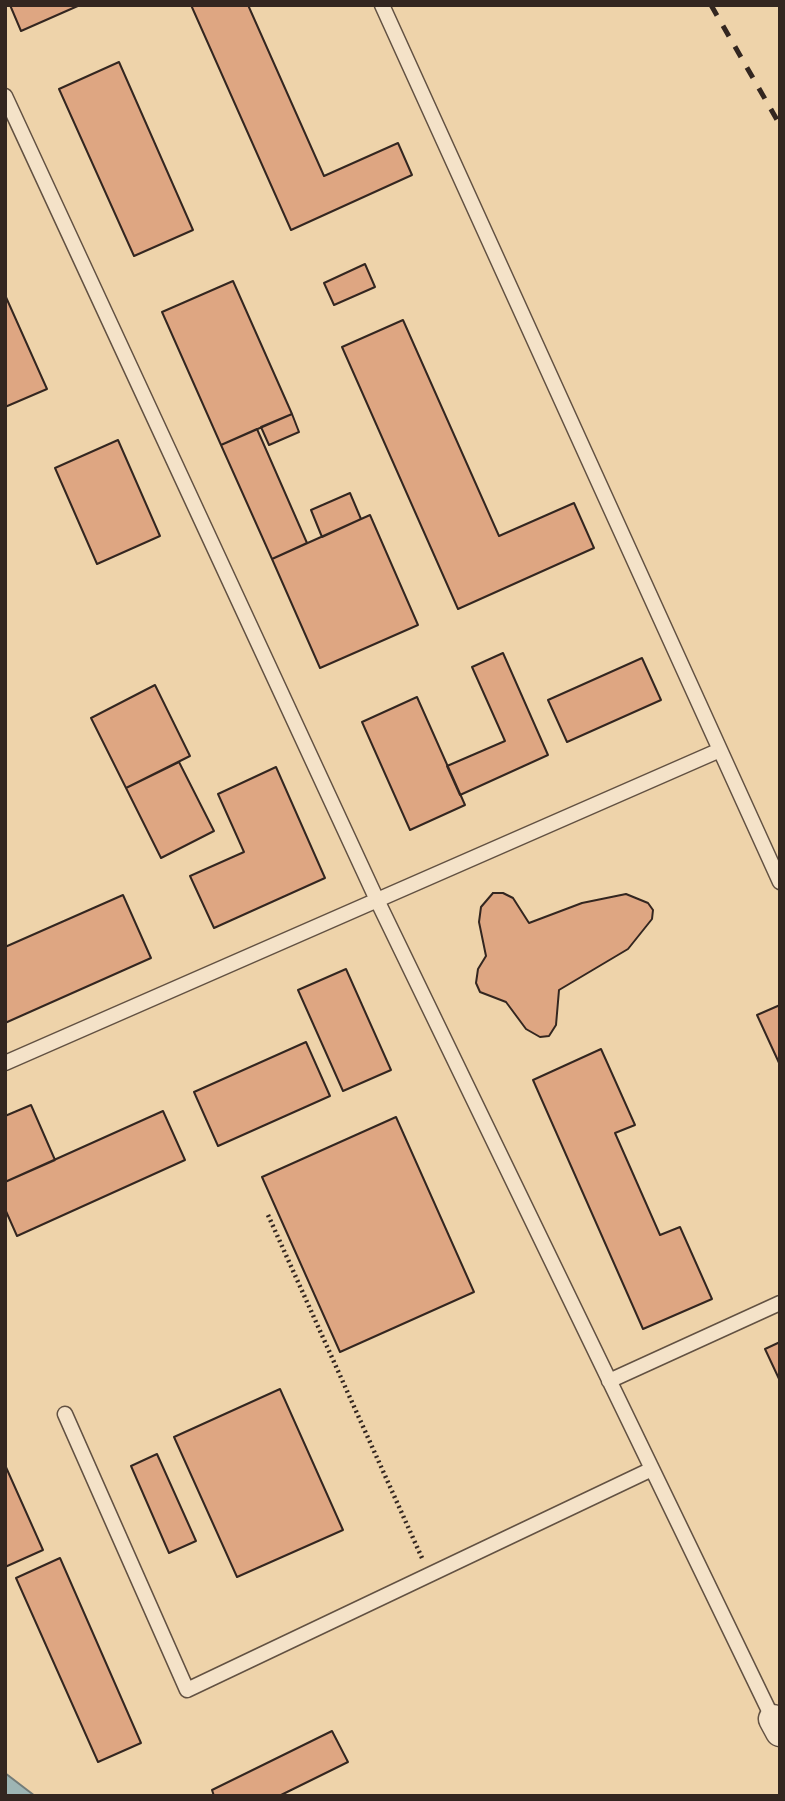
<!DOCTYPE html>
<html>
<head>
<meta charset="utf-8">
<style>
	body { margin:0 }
	#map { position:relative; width:785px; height:1801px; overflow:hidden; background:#eed3aa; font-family:"IM FELL French Canon",serif }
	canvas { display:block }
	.frame { position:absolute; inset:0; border:7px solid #332620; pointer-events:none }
</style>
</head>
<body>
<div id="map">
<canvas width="785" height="1801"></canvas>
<div class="frame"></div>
</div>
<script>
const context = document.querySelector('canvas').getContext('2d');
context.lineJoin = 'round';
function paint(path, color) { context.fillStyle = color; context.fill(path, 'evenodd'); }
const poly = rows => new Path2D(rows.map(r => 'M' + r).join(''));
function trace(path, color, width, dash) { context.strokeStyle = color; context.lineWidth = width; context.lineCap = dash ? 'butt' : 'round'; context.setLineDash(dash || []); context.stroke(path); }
const water = poly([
	[5,1773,35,1796,5,1796,5,1773]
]);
const building = poly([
	[10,5,80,5,21,31,10,5],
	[191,5,248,5,324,176,398,143,412,175,291,230,191,5],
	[119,62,193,230,134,256,59,89,119,62],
	[365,264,375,287,334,305,324,283,365,264],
	[233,281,292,414,221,445,162,312,233,281],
	[5,295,47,389,5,407,5,295],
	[403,320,499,536,574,503,594,548,458,609,342,347,403,320],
	[292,414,299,432,269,445,261,427,292,414],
	[257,429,307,543,272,559,221,445,257,429],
	[118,440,160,536,97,564,55,468,118,440],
	[350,493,361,519,322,537,311,510,350,493],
	[370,515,418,625,320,668,272,559,370,515],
	[503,653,548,755,460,795,447,766,505,741,472,667,503,653],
	[642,658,661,700,567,742,548,700,642,658],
	[155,685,190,756,126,788,91,718,155,685],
	[417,697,465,805,410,830,362,722,417,697],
	[179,762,214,831,161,858,126,788,179,762],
	[276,767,325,878,214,928,190,876,244,852,218,794,276,767],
	[493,893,503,893,513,898,529,923,582,903,626,894,648,903,653,910,652,919,628,949,559,990,556,1025,549,1036,540,1037,526,1029,506,1002,480,992,476,983,478,969,486,956,479,922,481,907,493,893],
	[123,895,151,958,5,1023,5,947,123,895],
	[346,969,391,1070,343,1091,298,990,346,969],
	[780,1005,780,1065,757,1015,780,1005],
	[306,1042,330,1096,218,1146,194,1092,306,1042],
	[601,1049,635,1125,615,1133,660,1235,680,1227,712,1299,643,1329,533,1080,601,1049],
	[31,1105,55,1160,5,1182,5,1116,31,1105],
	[163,1111,185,1160,17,1236,5,1209,5,1182,163,1111],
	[396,1117,474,1292,340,1352,262,1177,396,1117],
	[780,1342,780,1381,765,1349,780,1342],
	[280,1389,343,1530,237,1577,174,1437,280,1389],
	[157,1454,196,1541,169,1553,131,1466,157,1454],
	[5,1465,43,1550,5,1567,5,1465],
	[60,1558,141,1743,98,1762,16,1578,60,1558],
	[332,1731,348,1762,279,1796,214,1796,212,1790,332,1731]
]);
const path = poly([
	[268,1215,422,1558]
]);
const service = poly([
	[382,5,780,882],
	[5,96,377,900,773,1719],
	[5,1063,720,750],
	[609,1381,780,1303],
	[65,1414,187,1690,652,1469]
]);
const minor = poly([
	[773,1719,780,1732]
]);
const rail = poly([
	[711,5,780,125]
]);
paint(water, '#9eb5b4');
trace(water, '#737c79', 2);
paint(building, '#dea682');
trace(building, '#332620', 2);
trace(service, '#625142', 17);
trace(minor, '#625142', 31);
trace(path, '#332620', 4.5, [2, 3.5]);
trace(service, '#f4e2c8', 14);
trace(minor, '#f4e2c8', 28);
trace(rail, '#332620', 5, [12, 12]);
</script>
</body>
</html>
